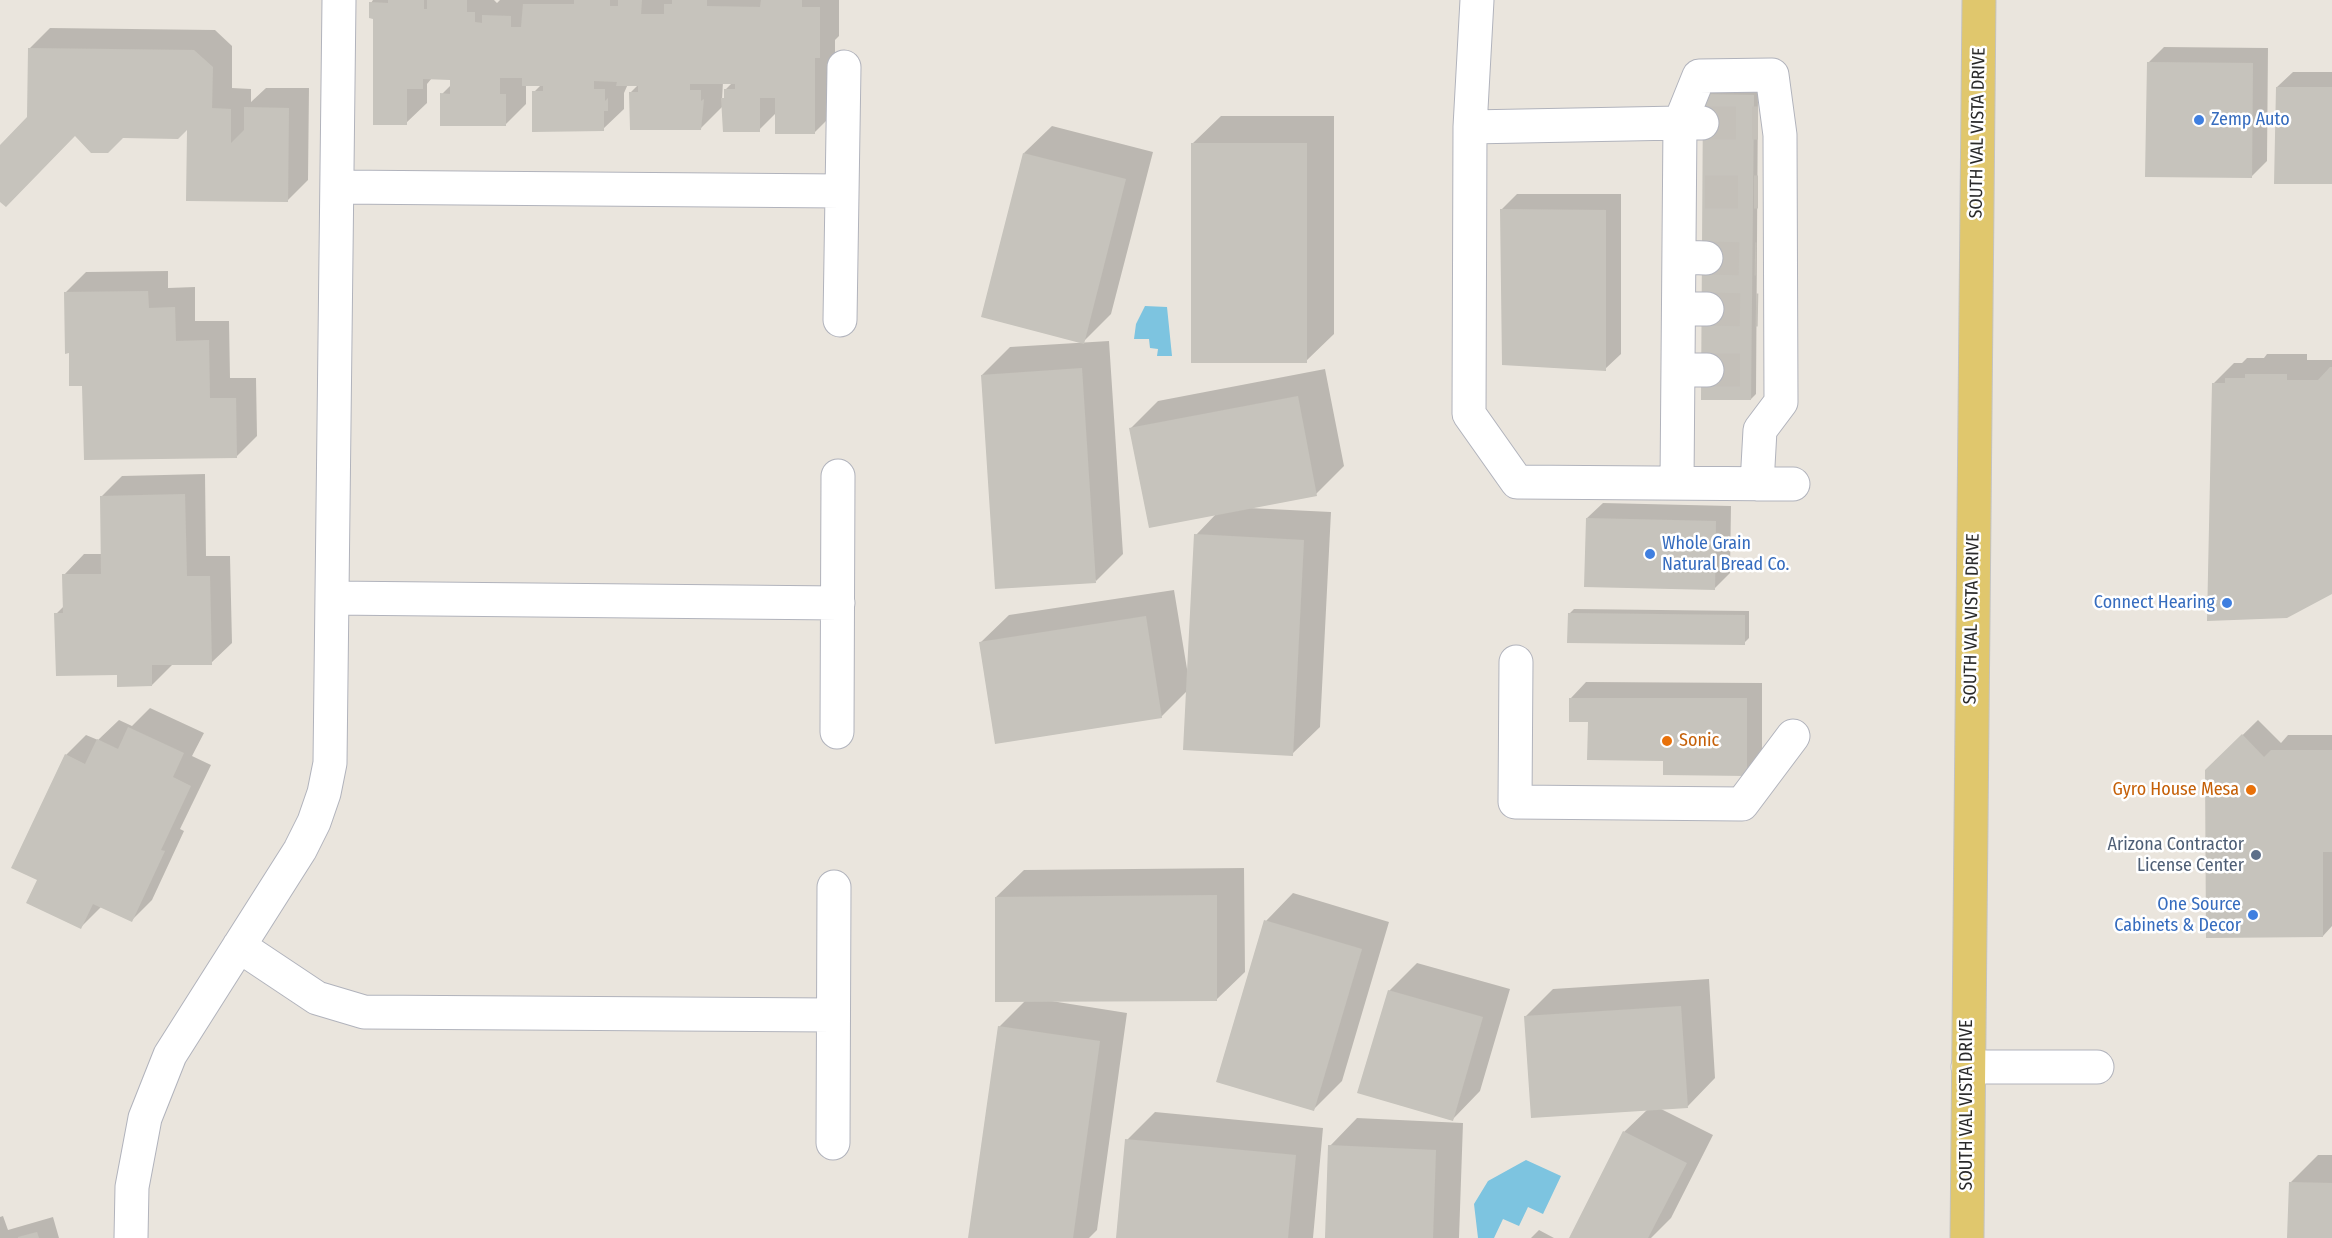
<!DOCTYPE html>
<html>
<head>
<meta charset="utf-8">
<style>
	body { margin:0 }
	canvas { display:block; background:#eae5dd }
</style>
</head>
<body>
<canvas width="2332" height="1238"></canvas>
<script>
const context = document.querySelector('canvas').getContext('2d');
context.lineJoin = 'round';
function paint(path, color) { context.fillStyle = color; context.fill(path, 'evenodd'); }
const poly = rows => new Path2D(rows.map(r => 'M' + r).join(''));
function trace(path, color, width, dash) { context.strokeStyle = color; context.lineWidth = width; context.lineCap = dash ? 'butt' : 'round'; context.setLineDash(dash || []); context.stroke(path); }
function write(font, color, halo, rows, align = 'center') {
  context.font = font + ' "Fira Sans Condensed",sans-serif'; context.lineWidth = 5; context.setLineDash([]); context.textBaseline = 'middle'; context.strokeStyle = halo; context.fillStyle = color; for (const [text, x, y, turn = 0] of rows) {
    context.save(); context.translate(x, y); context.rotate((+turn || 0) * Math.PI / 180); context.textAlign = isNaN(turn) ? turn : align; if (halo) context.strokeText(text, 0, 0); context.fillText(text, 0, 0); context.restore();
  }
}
const water = poly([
	[1145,306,1167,307,1172,356,1157,356,1158,349,1150,348,1149,339,1134,339,1136,324],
	[1526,1160,1561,1176,1543,1214,1528,1207,1519,1226,1503,1219,1494,1238,1478,1238,1474,1204,1488,1181]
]);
const shadow = poly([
	[373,0,494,0,497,3,500,0,839,0,839,36,835,40,835,112,815,132,776,113,759,130,723,106,700,129,631,92,639,84,628,84,624,93,624,109,603,129,534,92,542,84,526,84,526,104,506,124,442,94,452,84,452,79,432,78,427,84,427,103,406,123,371,3],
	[723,82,733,82,726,89,726,96,722,100],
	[50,28,215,30,232,46,232,88,251,89,251,102,266,88,309,88,308,180,287,201,189,126,75,134,0,200,0,147,29,118,30,48],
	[2164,47,2268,48,2267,161,2251,177,2148,63],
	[2293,72,2332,72,2332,183,2277,87],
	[1710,90,1758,91,1756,394,1751,399,1705,95],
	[1221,116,1334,116,1334,334,1306,361,1193,143],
	[1052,126,1153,152,1111,314,1083,342,1024,153],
	[1517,194,1621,194,1621,354,1605,369,1501,210],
	[168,271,168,288,195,287,195,321,229,321,230,378,256,378,257,436,237,456,84,385,70,351,65,293,86,272],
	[1109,341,1123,554,1096,581,982,375,1010,347],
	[2267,354,2307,354,2307,360,2332,360,2332,592,2214,383,2234,363,2242,363,2247,358,2264,358],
	[1325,369,1344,466,1316,494,1249,508,1331,512,1320,727,1292,754,1187,691,1161,717,981,642,1009,615,1174,590,1188,675,1196,535,1217,513,1131,428,1158,401],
	[205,474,206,556,230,556,232,643,211,663,172,665,152,685,119,673,56,614,65,605,64,575,84,554,102,554,102,496,122,476],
	[1603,503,1731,506,1730,573,1714,589,1587,518],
	[1574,609,1749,611,1749,638,1744,643,1569,614],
	[1586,682,1762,683,1762,759,1746,774,1589,721,1571,698],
	[150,708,204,733,192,756,211,765,180,829,184,831,152,900,132,920,102,906,81,927,39,879,66,755,86,735,98,740,119,720,132,726],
	[2258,720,2281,743,2288,735,2332,735,2332,926,2323,936,2207,770],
	[1244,868,1245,972,1217,999,1045,1000,1127,1013,1097,1230,1089,1238,970,1238,999,1027,1026,1000,996,897,1024,870],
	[1293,893,1389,922,1342,1081,1314,1109,1266,921],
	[1417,963,1510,989,1480,1091,1453,1119,1389,991],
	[1709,979,1715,1078,1688,1106,1659,1108,1713,1135,1671,1218,1651,1238,1570,1238,1624,1132,1648,1109,1525,1017,1553,989],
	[1155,1112,1323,1128,1313,1238,1118,1238,1127,1140],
	[1357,1118,1463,1123,1459,1238,1326,1238,1330,1146],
	[2318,1155,2332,1155,2332,1238,2289,1238,2290,1183],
	[3,1216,8,1230,53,1217,59,1238,0,1238,0,1217],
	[1539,1230,1554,1238,1531,1238]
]);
const building = poly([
	[388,0,424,0,424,9,427,9,427,0,467,0,467,12,475,12,475,22,482,23,482,15,511,16,511,27,521,27,523,4,574,4,574,0,610,0,610,6,618,6,618,0,642,0,641,14,664,14,664,4,672,4,672,0,707,0,707,6,760,7,761,0,802,0,802,7,820,7,820,58,815,58,815,134,775,134,775,98,760,98,760,132,723,132,721,98,724,98,724,89,735,89,735,84,690,84,690,90,701,90,701,101,704,99,701,130,630,130,629,92,638,92,638,86,616,86,617,82,594,81,594,89,605,89,605,101,608,98,608,111,604,111,604,131,532,132,532,91,543,91,543,86,522,86,522,78,500,78,500,94,506,94,506,126,440,126,440,93,450,94,450,80,423,79,423,89,407,89,407,125,373,125,373,19,369,18,369,2,388,3],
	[28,48,194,50,213,67,212,108,231,109,231,143,244,130,244,107,289,108,288,202,186,201,187,130,178,139,123,138,108,153,91,153,75,136,6,207,0,202,0,145,27,117],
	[2147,62,2253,63,2252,178,2145,177],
	[2276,87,2332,87,2332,184,2274,184],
	[1703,94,1754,95,1751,400,1701,400],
	[1191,143,1307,143,1307,363,1191,363],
	[1023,153,1126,179,1084,344,981,317],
	[1500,209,1606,210,1606,371,1502,365],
	[148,291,149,308,175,307,176,341,209,340,210,398,236,398,237,458,84,460,82,386,69,386,69,353,65,354,64,292],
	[2330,367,2332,367,2332,594,2287,618,2207,621,2212,383,2225,383,2225,378,2245,378,2245,374,2287,374,2287,380,2318,380],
	[1082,368,1096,583,995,589,981,375],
	[1298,396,1317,496,1149,528,1129,428],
	[185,494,187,576,210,576,212,665,152,665,152,686,117,687,117,675,56,676,54,613,63,613,62,574,101,574,100,496],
	[1586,518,1716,521,1715,590,1584,587],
	[1194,534,1304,540,1293,756,1183,750],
	[1568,613,1745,615,1745,645,1567,643],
	[1146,616,1162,718,995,744,979,642],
	[1569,698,1747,698,1747,776,1663,775,1663,761,1587,760,1588,722,1569,722],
	[128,727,184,753,173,777,191,786,161,850,165,851,132,922,93,904,81,929,26,903,37,880,11,868,65,754,85,764,97,739,118,749],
	[2242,734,2264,757,2271,750,2332,750,2332,852,2323,852,2323,937,2206,938,2205,770],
	[1217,895,1217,1001,995,1002,995,897],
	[1264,920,1362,949,1314,1111,1216,1082],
	[1388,990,1483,1017,1453,1121,1357,1093],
	[1681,1006,1688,1108,1531,1118,1524,1016],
	[998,1026,1100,1041,1073,1238,968,1238],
	[1623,1131,1687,1163,1648,1238,1569,1238],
	[1125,1139,1296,1155,1288,1238,1116,1238],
	[1328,1145,1436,1150,1433,1238,1325,1238],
	[2289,1182,2332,1183,2332,1238,2287,1238],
	[37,1232,39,1238,18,1238,18,1237]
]);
const minorTunnel = poly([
	[1703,123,1758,123],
	[1705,192,1758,192],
	[1706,258,1756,259],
	[1707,309,1758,310],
	[1707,370,1755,370]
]);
const minor = poly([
	[1477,0,1470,127,1469,414,1517,482,1793,484],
	[1470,127,1680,123,1699,76,1772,75,1780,135,1781,402,1760,430,1757,484],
	[337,187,841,191],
	[1679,257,1706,258],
	[1679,309,1707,309],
	[840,320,844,67],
	[1678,370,1707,370],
	[1677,483,1680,123,1702,123],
	[332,598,838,603],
	[1516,662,1515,802,1742,804,1793,736],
	[837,732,838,476],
	[239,946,317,998,364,1012,832,1015],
	[1968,1067,2097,1067],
	[833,1143,834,887],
	[131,1238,132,1187,145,1118,170,1055,300,850,314,822,324,793,330,763,339,0]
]);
const major = poly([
	[1967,1238,1979,0]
]);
const markers = [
	[2199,120,6,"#3f7fe0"],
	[1650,554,6,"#3f7fe0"],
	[2227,603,6,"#3f7fe0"],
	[1667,741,6,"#e8710a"],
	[2251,790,6,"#e8710a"],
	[2256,855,6,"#5c6f8a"],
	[2253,915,6,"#3f7fe0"]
];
const shopNames = [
	["Zemp Auto",2211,120],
	["Whole Grain",1662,544],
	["Natural Bread Co.",1662,565],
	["Connect Hearing",2215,603,"right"],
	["One Source",2241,905,"right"],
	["Cabinets & Decor",2241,926,"right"]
];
const streetNames = [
	["SOUTH VAL VISTA DRIVE",1978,133,-89],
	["SOUTH VAL VISTA DRIVE",1972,619,-89],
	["SOUTH VAL VISTA DRIVE",1967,1105,-90]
];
const foodNames = [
	["Sonic",1679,741],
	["Gyro House Mesa",2239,790,"right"]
];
const serviceNames = [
	["Arizona Contractor",2244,845],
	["License Center",2244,866]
];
paint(water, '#7dc4e0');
paint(shadow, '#0003');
paint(building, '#c6c3bc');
trace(minorTunnel, '#c4c0b9', 33, [33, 16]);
trace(minor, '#b1b3bc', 35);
trace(major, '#c3c3c3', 35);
trace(minor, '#fff', 33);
trace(major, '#e0c76d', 33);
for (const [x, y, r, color] of markers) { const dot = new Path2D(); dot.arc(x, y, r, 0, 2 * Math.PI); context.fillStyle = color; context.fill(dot); trace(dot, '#fff', 2); }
write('18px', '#366cbe', '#fff', shopNames, 'left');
write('18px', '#2a2a2a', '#fff', streetNames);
write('18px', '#c56008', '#fff', foodNames, 'left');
write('18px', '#4e5e75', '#fff', serviceNames, 'right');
</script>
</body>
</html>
